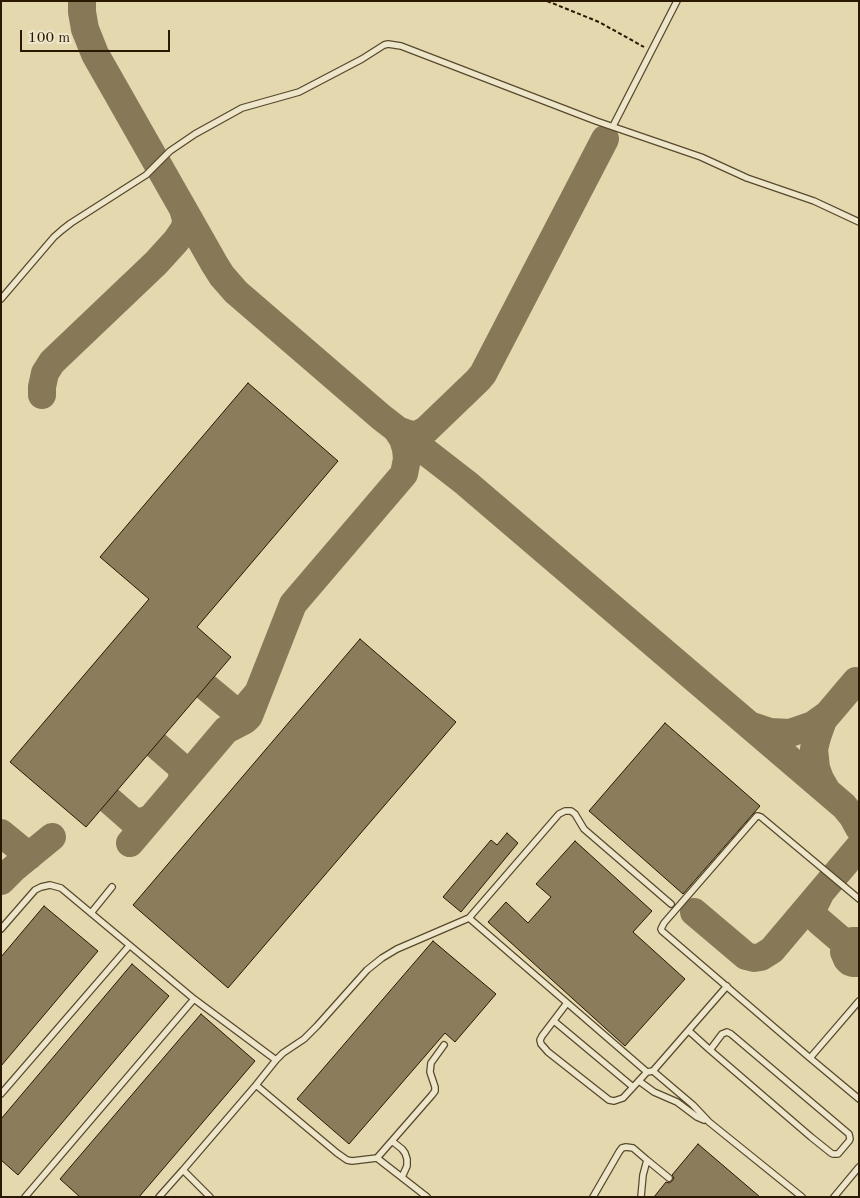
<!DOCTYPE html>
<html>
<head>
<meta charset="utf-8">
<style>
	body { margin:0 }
	#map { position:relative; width:860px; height:1198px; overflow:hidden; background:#e4d8af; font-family:"Old Standard TT",serif }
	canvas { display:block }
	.frame { position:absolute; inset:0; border:2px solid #2a1801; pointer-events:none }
	.scale { position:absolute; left:20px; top:30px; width:150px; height:22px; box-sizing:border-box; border:2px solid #2a1801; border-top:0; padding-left:6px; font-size:15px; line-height:18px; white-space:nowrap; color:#2a1801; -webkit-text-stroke:4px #ede6cb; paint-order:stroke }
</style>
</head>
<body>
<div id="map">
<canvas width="860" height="1198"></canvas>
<div class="frame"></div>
<div class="scale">100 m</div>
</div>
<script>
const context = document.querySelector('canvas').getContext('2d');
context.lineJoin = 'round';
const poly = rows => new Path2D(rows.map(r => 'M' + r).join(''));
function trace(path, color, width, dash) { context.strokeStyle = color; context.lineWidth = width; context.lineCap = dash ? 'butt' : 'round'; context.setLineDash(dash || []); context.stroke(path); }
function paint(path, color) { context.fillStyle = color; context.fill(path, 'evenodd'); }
const taxiway = poly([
	[82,1,82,12,85,29,95,54,215,265,222,276,236,292,381,417,466,483,844,806,853,817,859,828],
	[42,395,42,387,45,373,52,362,156,263,176,241,185,228,186,219,183,209],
	[397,430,411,435,419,434,426,430,478,380,483,374,605,139],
	[206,687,230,707,235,709,240,709,246,707,257,694],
	[752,726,770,732,790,733,813,725,827,715],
	[156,745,179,765,181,768,183,776,180,784],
	[827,791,820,779,816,768,814,749,817,737,823,720,856,681],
	[109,800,133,821,142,822,151,818],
	[1,833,29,856],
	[130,843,226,730,245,720,249,716,293,604,404,474,407,459,406,449,403,439,397,430],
	[1,881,13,869,52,837],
	[820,894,814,906,814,915,819,921,847,945],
	[694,912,746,956,754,958,761,957,772,950,859,847],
	[859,941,853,941,849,943,845,948,844,952,847,959,850,962,853,963,859,963]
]);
const building = poly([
	[248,383,338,461,197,627,231,657,86,827,10,762,149,599,100,557,248,383],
	[360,639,456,722,228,988,133,905,360,639],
	[665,723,760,806,683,894,589,811,665,723],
	[507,833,518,843,461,912,443,897,491,840,497,845,507,833],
	[575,841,652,911,633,932,685,979,625,1046,488,922,506,902,528,923,551,897,536,884,575,841],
	[44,906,98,951,1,1066,1,957,44,906],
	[433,941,496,994,455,1042,445,1033,349,1144,297,1099,433,941],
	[132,964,169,996,18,1175,1,1160,1,1119,132,964],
	[201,1014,255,1061,139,1197,80,1197,60,1179,201,1014],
	[698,1144,760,1197,654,1197,666,1182,669,1183,672,1181,674,1178,672,1175,698,1144]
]);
const path = poly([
	[547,1,599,22,644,47]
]);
const service = poly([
	[613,126,677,1],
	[1,299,54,237,62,230,71,223,146,175,170,151,195,134,242,108,299,92,362,59,384,45,388,44,401,46,596,121,701,157,747,178,814,201,859,222],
	[859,899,761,817,758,816,757,816,664,923,661,929,662,931,810,1058,859,1001],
	[91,913,112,887],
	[1,929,35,890,41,887,50,885,61,888,194,999,276,1060,256,1085,183,1170,210,1197],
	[567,1003,542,1036,540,1040,541,1044,548,1052,609,1100,614,1101,623,1098,647,1072,653,1071,727,986],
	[554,1021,633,1087],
	[689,1031,710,1050,811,1137,831,1153,833,1154,838,1154,849,1141,850,1139,849,1134,731,1034,727,1032,722,1034,710,1050],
	[810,1058,859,1099],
	[276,1060,283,1053,304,1039,317,1026,367,970,382,958,397,949,469,918],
	[653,1071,693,1105,709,1122,802,1197],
	[647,1072,469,918,559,814,565,811,571,811,575,814,584,829,671,904],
	[639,1081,654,1092,677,1102,697,1117,704,1120],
	[256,1085,337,1153,347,1160,352,1161,377,1158,427,1197],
	[1,1094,129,946],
	[392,1141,402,1149,405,1153,407,1159,407,1166,402,1177],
	[377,1158,432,1095,435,1091,435,1087,430,1072,431,1063,444,1045],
	[25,1197,194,999],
	[159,1197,183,1170],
	[593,1197,619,1152,622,1148,626,1147,633,1148,647,1160],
	[641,1197,643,1175,647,1160,669,1178],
	[834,1197,859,1167]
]);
trace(taxiway, '#877858', 28);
paint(building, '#8b7c5b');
trace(building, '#2a1801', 1);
trace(service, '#58482c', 8);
trace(path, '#2a1801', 2, [4, 2.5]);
trace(service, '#ede6cb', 5.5);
</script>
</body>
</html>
